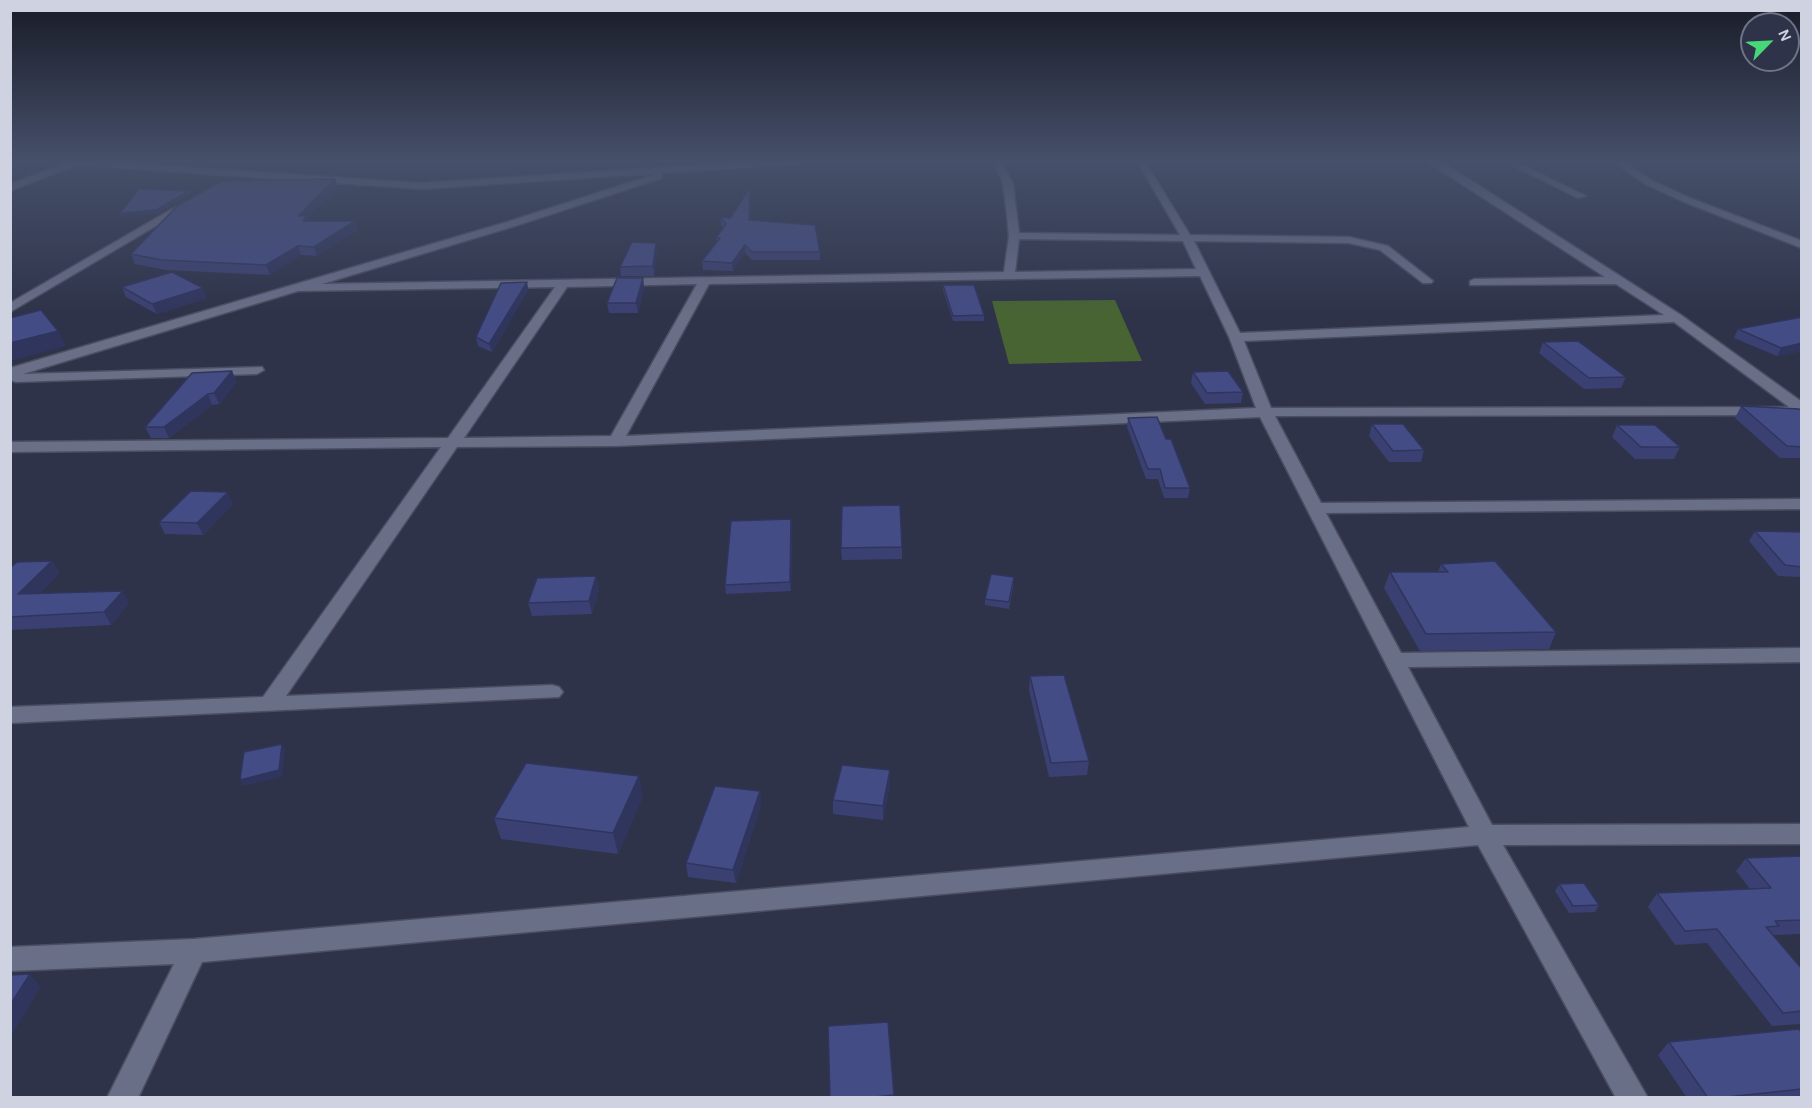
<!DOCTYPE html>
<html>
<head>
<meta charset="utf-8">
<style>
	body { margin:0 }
	#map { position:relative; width:1812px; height:1108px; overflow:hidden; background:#2e3349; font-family:Karla,sans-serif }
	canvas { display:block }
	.frame { position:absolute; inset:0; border:12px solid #cfd2e1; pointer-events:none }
	.north { position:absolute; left:1740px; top:12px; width:60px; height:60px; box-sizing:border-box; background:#2e3349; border:2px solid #6e7386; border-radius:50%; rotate:66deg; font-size:16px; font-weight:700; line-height:24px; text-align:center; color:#cfd2e1 }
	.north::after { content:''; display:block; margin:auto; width:21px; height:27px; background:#48d778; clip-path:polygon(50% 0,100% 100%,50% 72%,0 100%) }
</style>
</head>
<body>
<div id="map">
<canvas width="1812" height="1108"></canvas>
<div class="frame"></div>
<div class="north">N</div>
</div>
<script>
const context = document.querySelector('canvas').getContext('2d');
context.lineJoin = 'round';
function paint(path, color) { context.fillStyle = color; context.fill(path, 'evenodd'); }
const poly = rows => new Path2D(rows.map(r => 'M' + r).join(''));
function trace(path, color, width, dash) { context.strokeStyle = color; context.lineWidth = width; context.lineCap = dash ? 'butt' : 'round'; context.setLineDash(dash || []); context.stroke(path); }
const green = poly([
	[1115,300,1142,361,1009,364,992,301]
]);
const minor = poly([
	[59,161,97,161,421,183,760,161,805,161,801,164,421,189,76,165,10,191,10,184,63,164,59,161],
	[993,161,1001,161,1013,183,1019,233,1180,235,1137,161,1145,161,1190,235,1349,237,1388,246,1433,281,1431,283,1423,283,1380,250,1349,243,1194,241,1240,333,1664,315,1616,284,1470,285,1470,281,1474,279,1605,277,1426,161,1437,161,1450,167,1681,315,1802,402,1802,415,1275,416,1321,503,1802,499,1802,509,1326,513,1401,653,1802,648,1802,662,1408,667,1492,825,1802,824,1802,844,1503,845,1648,1098,1616,1098,1478,845,202,962,138,1098,107,1098,174,964,10,971,10,947,194,939,1469,827,1260,417,616,446,457,447,286,696,552,685,559,687,563,692,559,697,10,723,10,707,263,697,441,447,10,452,10,442,448,438,555,287,298,291,23,374,262,367,264,370,257,374,16,382,10,380,10,368,507,222,659,173,662,174,662,178,515,226,322,284,1004,272,1009,236,1007,215,1003,183,993,161],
	[1019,239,1183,241,1196,269,1015,272,1019,239],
	[1200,276,1229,337,1256,408,626,436,709,284,1200,276],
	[697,284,611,436,464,438,567,287,697,284],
	[1674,322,1789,407,1271,408,1244,341,1674,322],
	[1503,161,1514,161,1586,196,1578,198,1503,161],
	[1612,161,1622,161,1653,181,1690,198,1802,241,1802,248,1684,202,1647,185,1612,161],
	[184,202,193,204,10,312,10,303,184,202]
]);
const wall = poly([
	[1756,161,1802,161,1800,165],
	[338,188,308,217,309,221,355,221,358,230,317,256,301,255,270,275,166,270,135,264,131,254],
	[751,195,750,220,820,252,820,260,752,260,745,253,733,271,703,270,702,261,717,242,716,238,723,228,721,225,720,217,730,218],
	[657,252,654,276,621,276,620,267],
	[643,278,644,287,638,313,609,313,607,303],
	[527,282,528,290,492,352,478,346,476,337],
	[943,285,984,315,984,321,953,321,943,290],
	[122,287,207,298,157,314,126,297],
	[1802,317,1802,351,1777,356,1734,338,1738,329],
	[1543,342,1626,377,1621,388,1584,389,1539,353],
	[1193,372,1243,392,1241,403,1205,404,1191,383],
	[192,373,237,382,219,404,212,405,169,438,151,438,145,427],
	[1741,406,1802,411,1802,458,1780,458,1735,418],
	[1128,418,1166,439,1190,488,1188,498,1164,498,1158,479,1146,479,1127,427],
	[1372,424,1424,450,1421,462,1389,462,1369,436],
	[1617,425,1680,447,1674,459,1635,459,1612,437],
	[233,504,203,535,165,534,159,522],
	[791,519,792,528,791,591,726,594,725,585],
	[1755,531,1802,532,1802,577,1778,576,1749,541],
	[902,547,902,559,842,560,841,548],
	[52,561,59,573,39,594,129,603,111,625,10,630,10,568],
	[1441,564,1556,632,1549,649,1420,651,1384,588,1390,572,1438,572],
	[596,576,599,589,592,614,532,616,528,603],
	[1014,583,1009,609,985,605,985,599],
	[1030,676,1089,761,1087,775,1049,777,1029,690],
	[890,770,890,784,883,820,833,814,833,800],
	[760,791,761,805,736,883,688,877,686,863],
	[643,796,618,854,501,839,494,818],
	[1802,856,1802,934,1773,935,1802,969,1802,1024,1772,1026,1707,943,1675,945,1648,907,1657,893,1750,889,1736,871,1746,858],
	[1559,884,1599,905,1595,912,1569,913,1555,891],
	[888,1022,894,1098,830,1098],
	[1802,1033,1802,1098,1687,1098,1658,1055,1669,1042]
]);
const shadedWall = poly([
	[335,179,338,188,308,217,310,224,306,230,298,216],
	[189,191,190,195,157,214,122,217,120,213],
	[355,221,358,230,317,256,314,247],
	[656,243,657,252,654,276,653,266],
	[745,245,745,253,733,271,732,263],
	[298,246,301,255,270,275,266,265],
	[643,278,644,287,638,313,636,303],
	[527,282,528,290,492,352,489,344],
	[203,288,207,298,157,314,152,304],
	[58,331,66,346,10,361,10,343],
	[1802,343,1802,351,1777,356,1781,348],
	[232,371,237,382,219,404,214,393],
	[208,394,212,405,169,438,164,427],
	[228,492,233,504,203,535,197,523],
	[791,519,792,528,791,591,790,582],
	[52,561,59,573,26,607,18,594],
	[596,576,599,589,592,614,589,601],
	[123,591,129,603,111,625,104,612],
	[282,744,285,750,282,777,243,786,240,780],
	[890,770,890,784,883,820,883,806],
	[639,776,643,796,618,854,613,833],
	[760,791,761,805,736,883,733,870],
	[30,974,41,987,10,1038,10,1005]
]);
const building = poly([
	[335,179,298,216,307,215,303,221,355,221,314,247,298,246,266,265,162,260,131,254,177,206,222,181,335,179],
	[750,188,749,220,815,225,820,252,752,252,745,245,732,263,702,261,720,238,716,238,726,224,720,217,730,218,750,188],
	[139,189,189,191,156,210,120,213,139,189],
	[632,242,656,243,653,266,620,267,632,242],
	[172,272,203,288,152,304,122,287,172,272],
	[617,278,643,278,636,303,607,303,617,278],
	[527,282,489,344,476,337,501,283,527,282],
	[943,285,974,285,984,315,953,316,943,285],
	[41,310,58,331,10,343,10,318,41,310],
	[1802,317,1802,343,1781,348,1738,329,1802,317],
	[1578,341,1626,377,1589,378,1543,342,1578,341],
	[232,371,214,393,208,394,164,427,145,427,192,373,232,371],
	[1228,371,1243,392,1207,393,1193,372,1228,371],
	[1741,406,1799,409,1802,411,1802,447,1787,446,1741,406],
	[1157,417,1166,439,1171,439,1190,488,1165,488,1160,469,1148,469,1128,418,1157,417],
	[1372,424,1403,424,1424,450,1393,451,1372,424],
	[1617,425,1655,425,1680,447,1641,447,1617,425],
	[191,491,228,492,197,523,159,522,191,491],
	[900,505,902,547,841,548,842,506,900,505],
	[791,519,790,582,725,585,731,521,791,519],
	[1755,531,1802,532,1802,567,1785,565,1755,531],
	[52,561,18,594,123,591,104,612,10,617,10,568,17,562,52,561],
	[1495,561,1556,632,1426,634,1390,572,1448,572,1441,564,1495,561],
	[991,574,1014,577,1009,602,985,599,991,574],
	[596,576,589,601,528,603,537,578,596,576],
	[1064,675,1089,761,1051,763,1030,676,1064,675],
	[282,744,279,770,240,780,244,752,282,744],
	[526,763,639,776,613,833,494,818,526,763],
	[842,765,890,770,883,806,833,800,842,765],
	[715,786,760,791,733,870,686,863,715,786],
	[1802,856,1802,920,1775,921,1779,926,1766,927,1802,969,1802,1011,1783,1013,1717,929,1685,931,1657,893,1771,888,1746,858,1802,856],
	[1584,883,1599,905,1573,906,1559,884,1584,883],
	[30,974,10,1005,10,975,30,974],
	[888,1022,894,1095,865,1098,830,1098,828,1026,888,1022],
	[1799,1029,1802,1033,1802,1089,1718,1098,1708,1098,1669,1042,1799,1029]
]);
paint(green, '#486432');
trace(minor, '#4b4e61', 3);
paint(minor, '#6a6f88');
paint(wall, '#3a4172');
paint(shadedWall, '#30355d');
paint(building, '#444c85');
trace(building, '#30355d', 1.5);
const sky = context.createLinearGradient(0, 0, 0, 316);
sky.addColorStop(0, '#191c28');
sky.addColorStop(0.51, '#46506a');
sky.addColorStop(1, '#46506a00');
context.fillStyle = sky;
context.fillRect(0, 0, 1812, 316);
</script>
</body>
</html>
